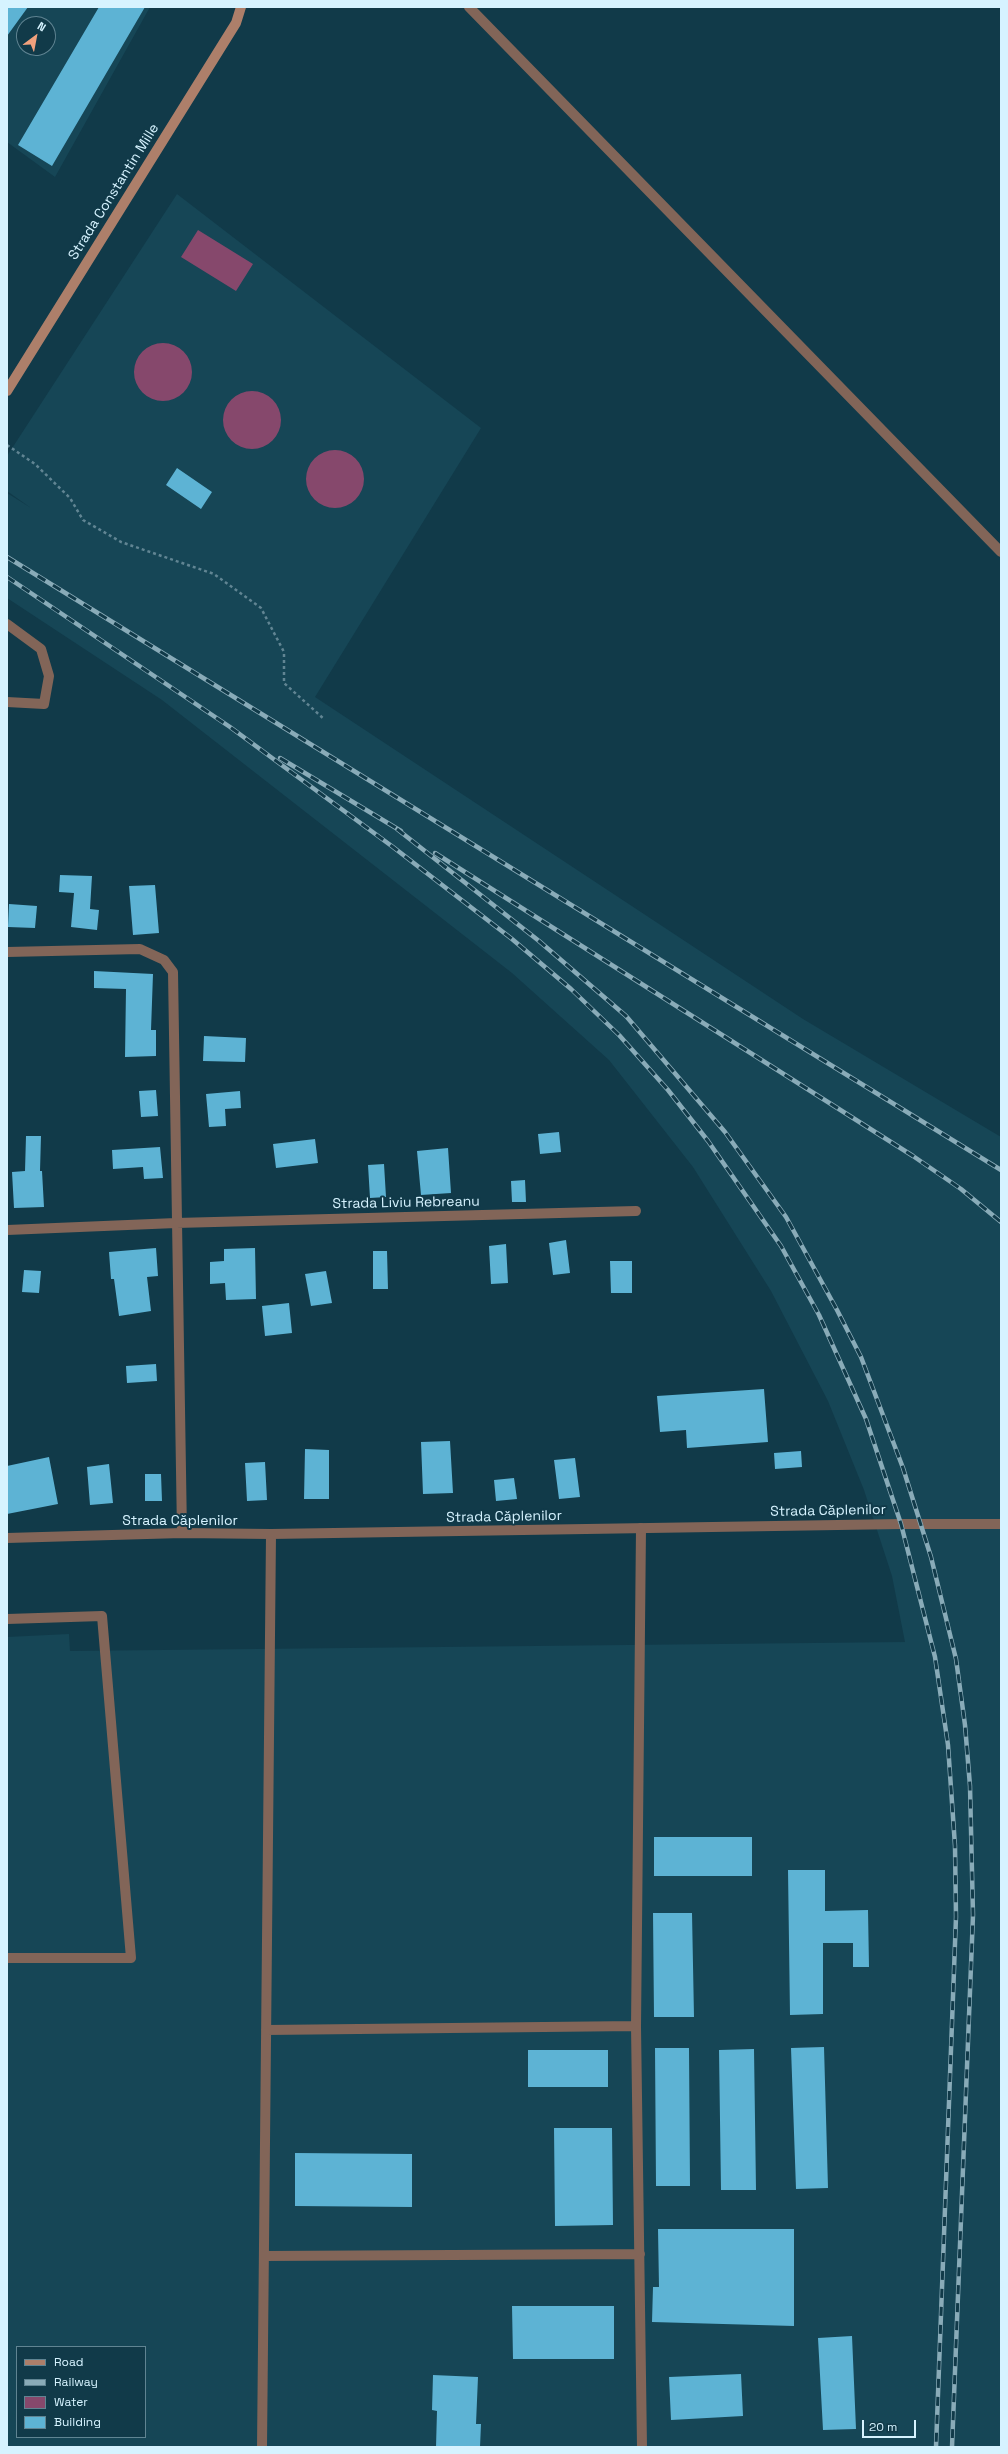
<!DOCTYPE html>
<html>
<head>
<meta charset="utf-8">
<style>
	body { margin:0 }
	#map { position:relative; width:1008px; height:2454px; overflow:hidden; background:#113a49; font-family:"Space Grotesk",sans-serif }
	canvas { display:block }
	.frame { position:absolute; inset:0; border:8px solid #d6f3ff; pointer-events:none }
	.legend { position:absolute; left:16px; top:2346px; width:130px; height:92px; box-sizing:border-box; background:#113a49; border:1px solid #608492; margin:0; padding:5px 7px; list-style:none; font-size:12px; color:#d6f3ff }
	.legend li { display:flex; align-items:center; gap:8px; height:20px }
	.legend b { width:20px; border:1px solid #608492 }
	.north { position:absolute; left:16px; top:16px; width:40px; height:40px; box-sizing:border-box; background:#113a49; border:1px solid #608492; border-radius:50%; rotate:32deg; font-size:11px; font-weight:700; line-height:16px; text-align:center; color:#d6f3ff }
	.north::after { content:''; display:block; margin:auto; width:14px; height:18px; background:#f1a17d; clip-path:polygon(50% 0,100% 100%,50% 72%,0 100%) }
	.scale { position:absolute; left:862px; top:2420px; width:54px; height:18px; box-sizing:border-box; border:2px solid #d6f3ff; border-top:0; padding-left:5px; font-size:12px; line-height:14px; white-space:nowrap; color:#d6f3ff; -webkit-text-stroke:3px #113a49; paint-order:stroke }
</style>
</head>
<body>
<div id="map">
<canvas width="1008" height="2454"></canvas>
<div class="frame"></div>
<ul class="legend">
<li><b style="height:5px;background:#ad7f6a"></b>Road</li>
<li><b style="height:5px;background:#89abb8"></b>Railway</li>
<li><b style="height:11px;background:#86486c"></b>Water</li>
<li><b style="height:11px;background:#5db3d4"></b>Building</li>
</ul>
<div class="north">N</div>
<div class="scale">20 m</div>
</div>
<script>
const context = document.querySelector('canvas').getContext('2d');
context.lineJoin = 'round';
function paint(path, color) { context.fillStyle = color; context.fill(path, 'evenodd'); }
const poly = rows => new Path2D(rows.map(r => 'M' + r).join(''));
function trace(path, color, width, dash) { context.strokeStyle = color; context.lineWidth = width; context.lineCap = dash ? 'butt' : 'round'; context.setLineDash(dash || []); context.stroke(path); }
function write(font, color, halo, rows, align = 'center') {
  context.font = font + ' "Space Grotesk",sans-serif'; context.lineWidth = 4; context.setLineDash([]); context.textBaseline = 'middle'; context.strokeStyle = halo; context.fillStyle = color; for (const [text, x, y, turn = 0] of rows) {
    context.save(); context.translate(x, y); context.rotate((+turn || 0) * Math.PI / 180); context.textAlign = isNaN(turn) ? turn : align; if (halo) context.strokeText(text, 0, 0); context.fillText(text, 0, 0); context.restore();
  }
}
const built = poly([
	[7,7,150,7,55,177,7,142],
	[24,24,48,24,48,48,24,48],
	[177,194,481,428,315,697,803,1019,1001,1137,1001,2447,7,2447,7,1637,69,1634,70,1651,905,1642,892,1576,864,1490,828,1401,771,1291,693,1167,609,1060,512,973,162,700,7,598,7,493,31,508,7,491,7,456],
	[17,2347,145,2347,145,2437,17,2437]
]);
const water = poly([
	[198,230,253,264,236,291,181,257],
	'134 372a29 29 0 1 1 58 0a29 29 0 1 1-58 0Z',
	'223 420a29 29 0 1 1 58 0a29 29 0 1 1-58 0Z',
	'306 479a29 29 0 1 1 58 0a29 29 0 1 1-58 0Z'
]);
const building = poly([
	[7,7,28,7,7,36],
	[99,7,145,7,52,166,18,145],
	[177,468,212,492,201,509,166,485],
	[60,875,92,876,90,909,99,910,97,930,71,927,74,893,59,892],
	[155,885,159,933,133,935,129,886],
	[9,904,37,906,35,928,8,927],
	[94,971,153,974,151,1030,156,1030,156,1056,125,1057,126,989,94,988],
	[204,1036,246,1038,245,1062,203,1061],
	[156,1090,158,1116,141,1117,139,1091],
	[240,1091,241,1108,225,1109,226,1126,209,1127,206,1094],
	[559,1132,561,1152,540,1154,538,1134],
	[26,1136,41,1136,40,1171,42,1171,44,1207,14,1208,12,1172,25,1171],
	[315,1139,318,1163,276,1168,273,1144],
	[160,1147,163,1178,144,1179,143,1167,113,1169,112,1150],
	[448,1148,451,1193,421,1195,417,1151],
	[384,1164,386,1197,370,1198,368,1165],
	[525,1180,526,1202,512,1202,511,1181],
	[566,1240,570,1273,553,1275,549,1243],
	[506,1244,508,1283,491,1284,489,1246],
	[156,1248,158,1276,147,1277,151,1311,119,1316,114,1279,111,1279,109,1252],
	[255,1248,256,1299,226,1300,225,1283,210,1284,210,1262,224,1261,224,1249],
	[373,1251,387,1251,388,1289,373,1289],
	[610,1261,632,1261,632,1293,611,1293],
	[24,1270,41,1271,39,1293,22,1292],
	[326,1271,332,1303,311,1306,305,1274],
	[289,1303,292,1333,265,1336,262,1306],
	[156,1364,157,1381,127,1383,126,1366],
	[764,1389,768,1442,687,1448,686,1430,660,1432,657,1396],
	[450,1441,453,1493,423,1494,421,1442],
	[305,1449,329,1450,329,1499,304,1499],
	[801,1451,802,1467,775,1469,774,1453],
	[49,1457,58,1504,7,1514,7,1466],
	[575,1458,580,1497,559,1499,554,1460],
	[265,1462,267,1500,247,1501,245,1463],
	[109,1464,113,1503,90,1505,87,1467],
	[145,1474,161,1474,162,1501,145,1501],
	[514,1478,517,1499,496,1501,494,1480],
	[654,1837,752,1837,752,1876,654,1876],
	[788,1870,825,1870,825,1911,868,1910,869,1967,853,1967,853,1943,823,1943,823,2014,790,2015],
	[653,1913,692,1913,694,2017,654,2017],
	[824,2047,828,2188,796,2189,791,2048],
	[655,2048,689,2048,690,2186,656,2186],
	[754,2049,756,2190,721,2190,719,2050],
	[528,2050,608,2050,608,2087,528,2087],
	[554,2128,612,2128,613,2225,555,2226],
	[295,2153,412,2154,412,2207,295,2206],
	[658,2229,794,2229,794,2326,652,2322,653,2287,659,2287],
	[512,2306,614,2306,614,2359,513,2359],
	[852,2336,856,2429,823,2430,818,2338],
	[741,2374,743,2416,671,2420,669,2377],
	[433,2375,478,2377,476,2424,481,2424,480,2447,436,2447,437,2411,432,2410]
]);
const path = poly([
	[7,445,35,464,70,498,83,520,121,542,214,574,261,608,284,652,284,683,324,719]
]);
const service = poly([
	[469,7,1001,552],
	[7,624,41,649,49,676,44,704,7,702],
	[641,1528,636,2026,642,2447],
	[7,1619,102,1616,131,1958,7,1958],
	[266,2030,636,2026],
	[264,2256,640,2254],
	[262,2447,271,1534]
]);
const minor = poly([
	[7,952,140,949,164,960,173,972,182,1533],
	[7,1230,176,1223,636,1211]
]);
const tertiary = poly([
	[7,1538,182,1533,271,1534,901,1524,1001,1524]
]);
const secondary = poly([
	[7,391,236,23,241,7]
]);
const rail = poly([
	[7,557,1001,1170],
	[7,577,230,727,393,847,512,939,571,989,619,1035,668,1090,708,1141,781,1246,819,1315,866,1419,901,1524,935,1657,948,1745,955,1846,956,1917,936,2447],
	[280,758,401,831],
	[397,829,539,941,626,1016,725,1132,786,1217,837,1310,861,1357,903,1468,931,1557,956,1659,965,1725,970,1786,973,1915,952,2447],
	[435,853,913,1156,961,1189,1001,1222]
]);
const streetNames = [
	["Strada Constantin Mille",114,192,-58],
	["Strada Liviu Rebreanu",406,1203,-1],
	["Strada Căplenilor",828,1511,-1],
	["Strada Căplenilor",504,1517,-1],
	["Strada Căplenilor",180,1521]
];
paint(built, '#164656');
paint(water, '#86486c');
paint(building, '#5db3d4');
trace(path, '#618593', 2.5, [3, 3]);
trace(service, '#826558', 10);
trace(minor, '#826558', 10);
trace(tertiary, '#826558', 10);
trace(secondary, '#ad7f6a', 10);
trace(rail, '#89abb8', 4.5);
trace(rail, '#113a49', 3, [9]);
write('14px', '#d6f3ff', '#113a49', streetNames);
</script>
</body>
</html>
